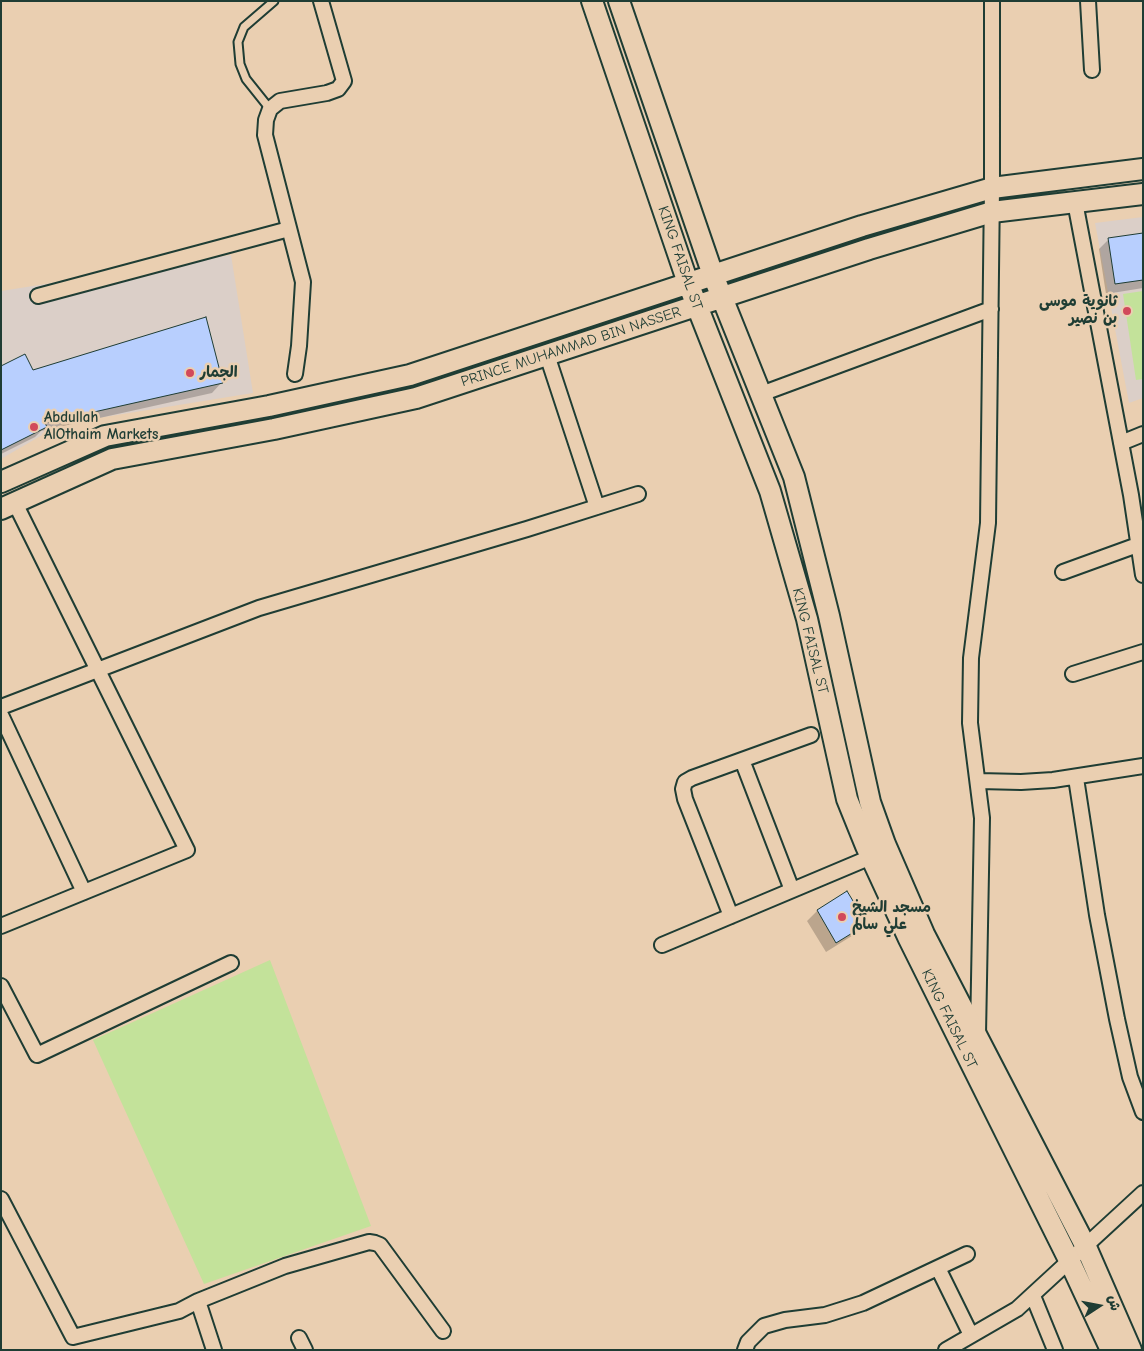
<!DOCTYPE html>
<html>
<head>
<meta charset="utf-8">
<style>
	body { margin:0 }
	#map { position:relative; width:1144px; height:1351px; overflow:hidden; background:#eacfb1; font-family:"Comic Neue","Playpen Sans Arabic",sans-serif }
	canvas { display:block }
	.frame { position:absolute; inset:0; border:2px solid #1f3d34; pointer-events:none }
	.north { position:absolute; left:1074px; top:1281px; width:50px; height:50px; -webkit-text-stroke:4px #eacfb1; paint-order:stroke; rotate:79deg; font-size:14px; font-weight:700; line-height:20px; text-align:center; color:#1f3d34 }
	.north::after { content:''; display:block; margin:auto; width:18px; height:22px; background:#1f3d34; clip-path:polygon(50% 0,100% 100%,50% 72%,0 100%) }
</style>
</head>
<body>
<div id="map">
<canvas width="1144" height="1351"></canvas>
<div class="frame"></div>
<div class="north">ش</div>
</div>
<script>
const context = document.querySelector('canvas').getContext('2d');
context.lineJoin = 'round';
function paint(path, color) { context.fillStyle = color; context.fill(path, 'evenodd'); }
const poly = rows => new Path2D(rows.map(r => 'M' + r).join(''));
function trace(path, color, width, dash) { context.strokeStyle = color; context.lineWidth = width; context.lineCap = dash ? 'butt' : 'round'; context.setLineDash(dash || []); context.stroke(path); }
function write(font, color, halo, rows, align = 'center') {
  context.font = font + ' "Comic Neue","Playpen Sans Arabic",sans-serif'; context.lineWidth = 5; context.setLineDash([]); context.textBaseline = 'middle'; context.strokeStyle = halo; context.fillStyle = color; for (const [text, x, y, turn = 0] of rows) {
    context.save(); context.translate(x, y); context.rotate((+turn || 0) * Math.PI / 180); context.textAlign = isNaN(turn) ? turn : align; if (halo) context.strokeText(text, 0, 0); context.fillText(text, 0, 0); context.restore();
  }
}
const built = poly([
	[1143,217,1143,398,1129,403,1095,223],
	[231,255,253,393,61,424,1,459,1,291]
]);
const green = poly([
	[1143,291,1143,379,1136,380,1123,294],
	[270,960,371,1226,204,1284,93,1040]
]);
const shadow = poly([
	[1143,234,1143,288,1106,294,1099,249,1109,239],
	[1,368,33,372,222,382,212,393,41,431,35,437,1,454],
	[846,893,865,924,855,934,826,952,807,921,817,911]
]);
const building = poly([
	[1143,233,1143,280,1115,284,1108,238,1143,233],
	[206,317,223,383,45,423,47,427,1,450,1,366,25,354,33,370,206,317],
	[847,891,867,924,836,943,817,910,847,891]
]);
const lane = poly([
	[270,109,246,79,240,64,238,42,244,27,274,1]
]);
const street = poly([
	[1088,1,1092,70],
	[1075,202,1131,495,1143,575],
	[38,296,289,229],
	[547,355,597,507],
	[295,374,299,346,303,282,265,135,266,120,270,109,280,101,327,93,338,89,344,81,321,1],
	[761,394,991,309],
	[1121,443,1143,434],
	[1063,572,1143,543],
	[1073,674,1143,652],
	[1,707,259,608,527,529,638,494],
	[1,715,84,892],
	[742,760,792,890],
	[1076,778,1097,915,1117,1019,1130,1077,1143,1112],
	[979,781,1021,782,1053,780,1143,766],
	[731,916,685,799,683,789,685,782,692,778,811,735],
	[1,926,187,850,15,503],
	[662,945,871,857],
	[1,986,37,1055,231,963],
	[978,1034,982,818,970,723,971,658,988,523,992,188,992,1],
	[1,1199,73,1337,179,1311,198,1301,214,1350],
	[938,1268,971,1335],
	[1033,1296,1055,1350],
	[198,1301,285,1266,369,1242,375,1243,380,1245,443,1331],
	[299,1338,305,1350],
	[745,1350,748,1342,764,1326,785,1320,825,1315,863,1303,967,1254],
	[946,1350,1017,1309,1143,1193]
]);
const secondary = poly([
	[592,1,688,283,770,491,807,619,847,799,866,846,909,939,1070,1262,1111,1350],
	[619,1,713,275,794,477,829,616,870,802,885,844,924,934,1086,1247,1131,1350],
	[1,482,105,436,269,406,410,375,862,226,992,188,1143,169],
	[1,509,112,459,274,429,416,398,869,249,992,212,1143,194]
]);
const markers = [
	[1127,311,5,"#d1495b"],
	[190,373,5,"#d1495b"],
	[34,427,5,"#d1495b"],
	[842,917,5,"#d1495b"]
];
const streetNames = [
	["KING FAISAL ST",680,258,71],
	["PRINCE MUHAMMAD BIN NASSER",571,347,-18],
	["KING FAISAL ST",810,641,76],
	["KING FAISAL ST",949,1019,64]
];
const poiNames = [
	["ثانوية موسى",1117,302,"right"],
	["بن نصير",1117,319,"right"],
	["الجمار",200,373],
	["Abdullah",44,418],
	["AlOthaim Markets",44,435],
	["مسجد الشيخ",852,908],
	["علي سالم",852,925]
];
paint(built, '#dbcfc8');
paint(green, '#c3e29a');
paint(shadow, '#0003');
paint(building, '#b8cffe');
trace(building, '#1f3d34', 1);
trace(lane, '#1f3d34', 11);
trace(street, '#1f3d34', 18);
trace(secondary, '#1f3d34', 24);
trace(lane, '#eacfb1', 7);
trace(street, '#eacfb1', 14);
trace(secondary, '#eacfb1', 20);
for (const [x, y, r, color] of markers) { const dot = new Path2D(); dot.arc(x, y, r, 0, 2 * Math.PI); context.fillStyle = color; context.fill(dot); trace(dot, '#eacfb1', 2); }
write('15px', '#1f3d34', '#eacfb1', streetNames);
write('bold 15px', '#1f3d34', '#eacfb1', poiNames, 'left');
</script>
</body>
</html>
